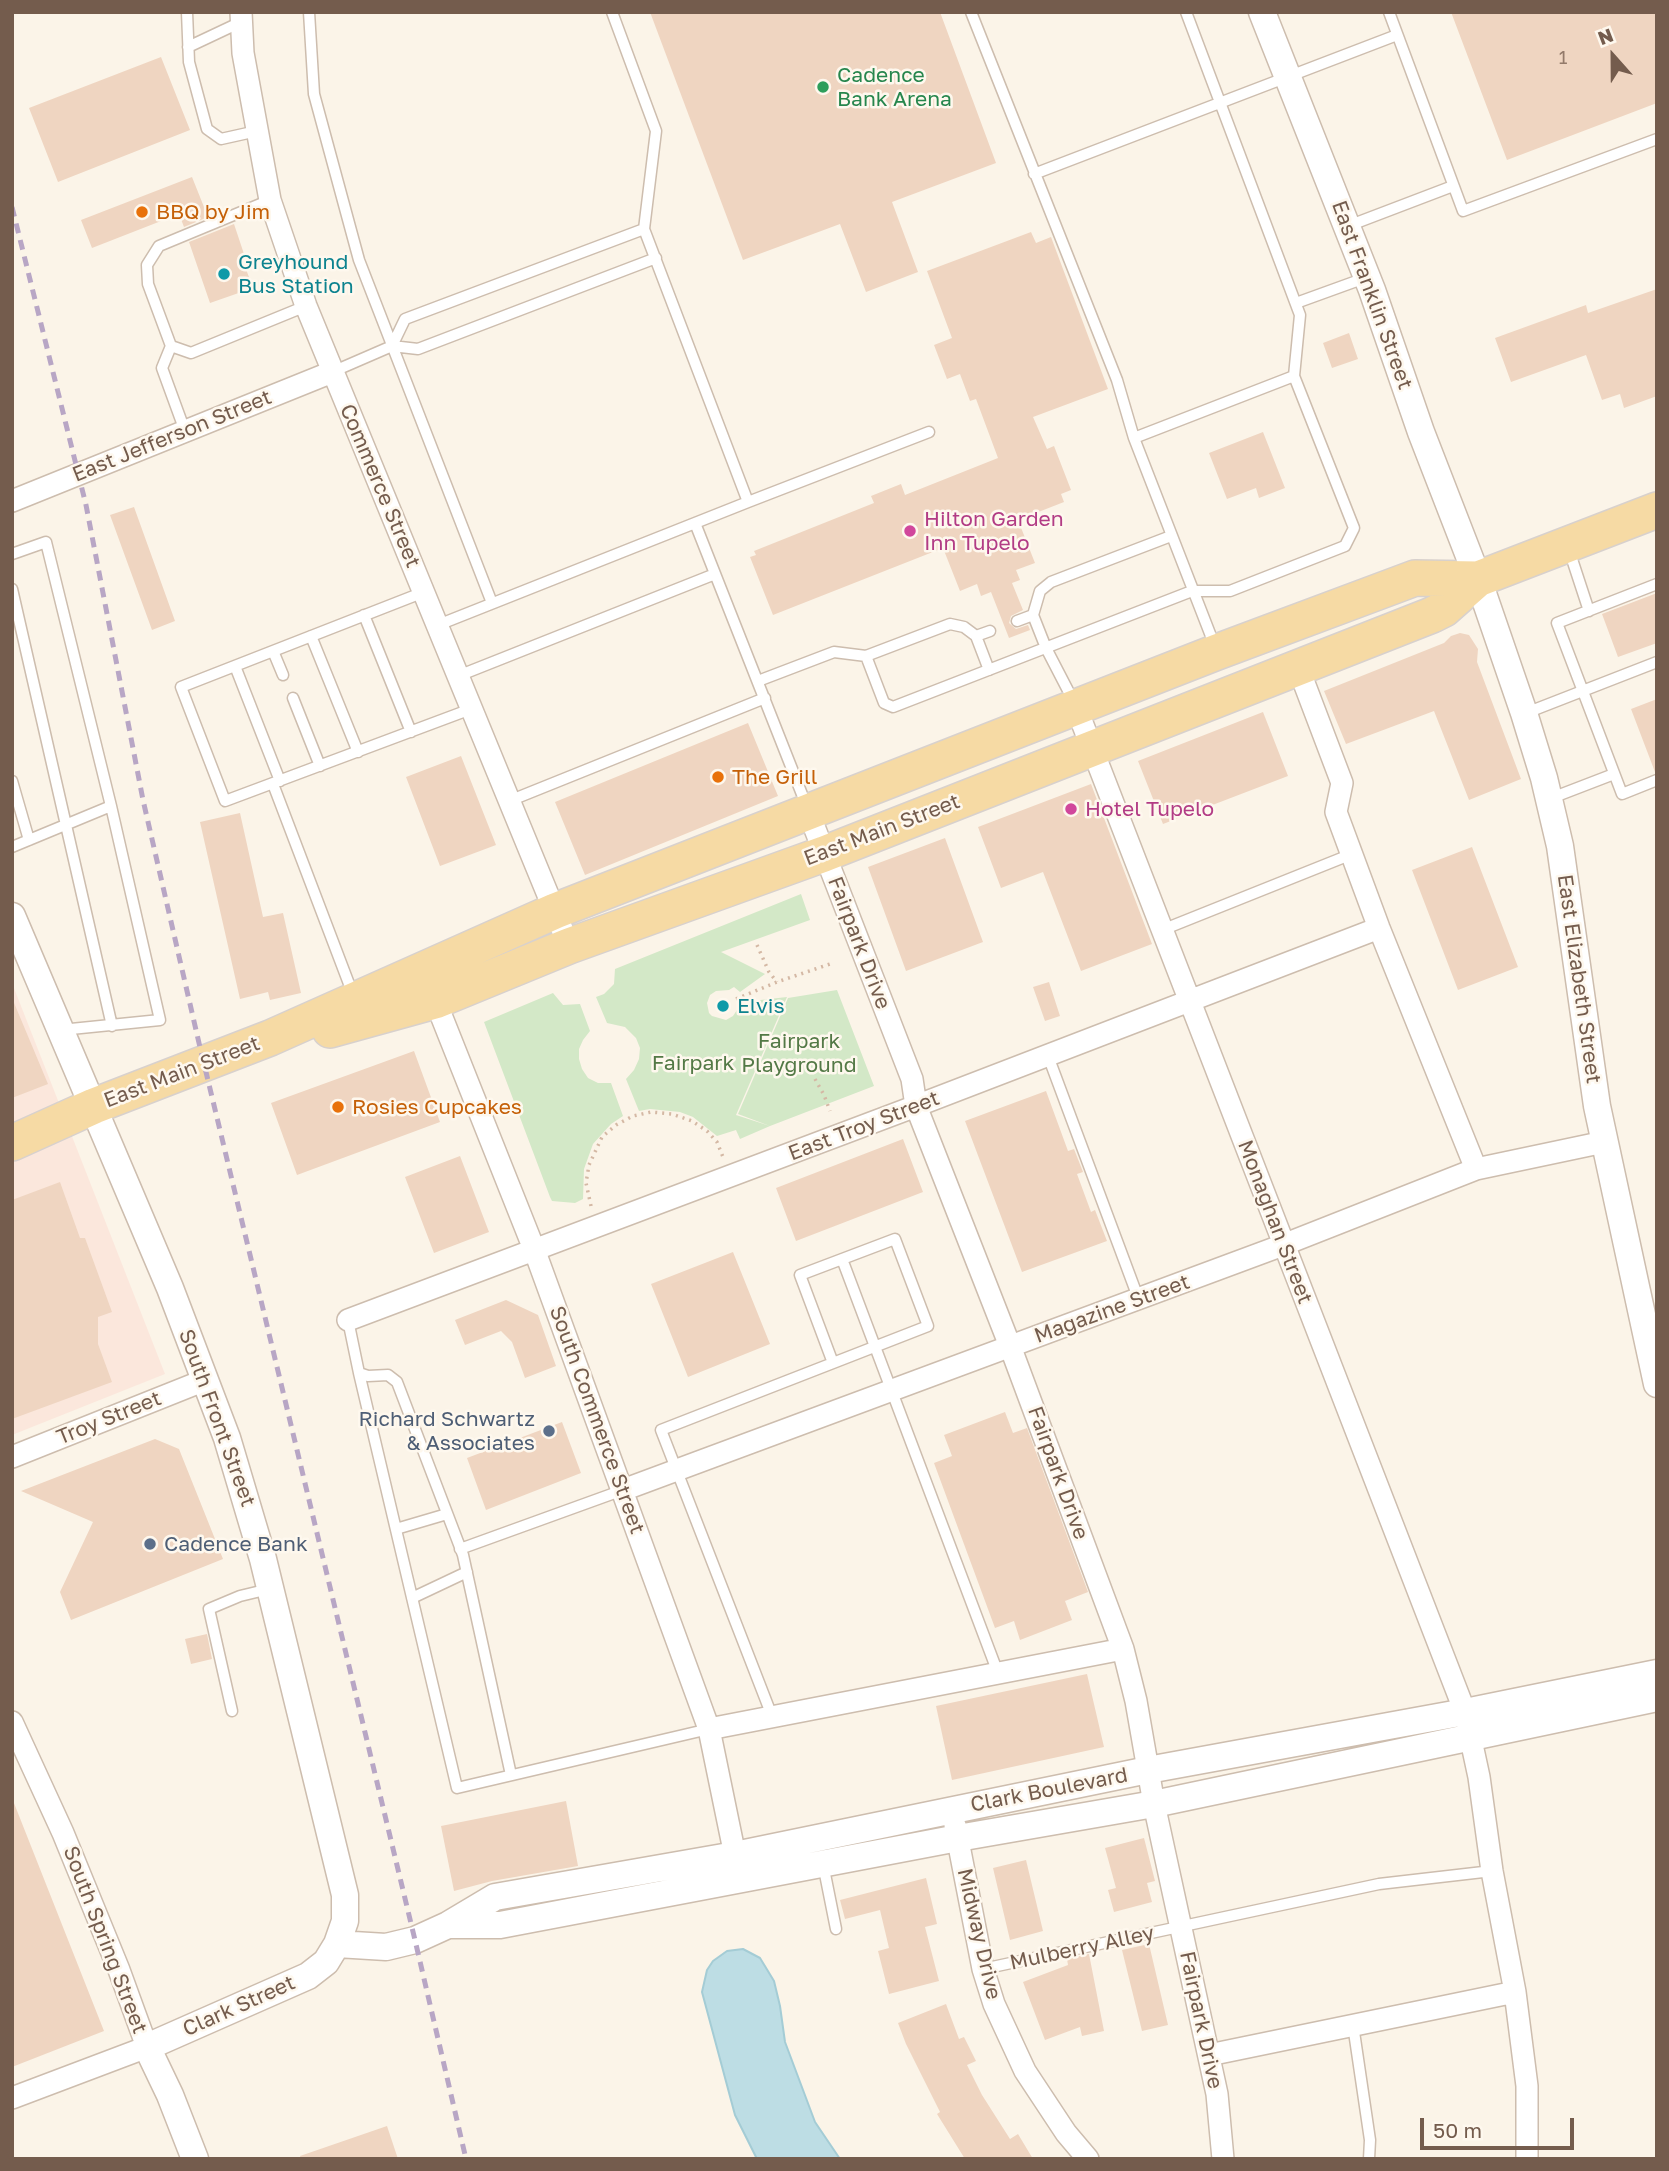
<!DOCTYPE html>
<html>
<head>
<meta charset="utf-8">
<style>
	body { margin:0 }
	#map { position:relative; width:1669px; height:2171px; overflow:hidden; background:#fbf4e8; font-family:"Golos Text",sans-serif }
	canvas { display:block }
	.frame { position:absolute; inset:0; border:14px solid #745c4d; pointer-events:none }
	.north { position:absolute; left:1578px; top:21px; width:70px; height:70px; -webkit-text-stroke:5px #fef8ee; paint-order:stroke; rotate:339deg; font-size:19px; font-weight:700; line-height:28px; text-align:center; color:#745c4d }
	.north::after { content:''; display:block; margin:auto; width:24px; height:32px; background:#745c4d; clip-path:polygon(50% 0,100% 100%,50% 72%,0 100%) }
	.scale { position:absolute; left:1420px; top:2118px; width:154px; height:32px; box-sizing:border-box; border:4px solid #745c4d; border-top:0; padding-left:9px; font-size:21px; line-height:24px; white-space:nowrap; color:#745c4d; -webkit-text-stroke:5px #fef8ee; paint-order:stroke }
</style>
</head>
<body>
<div id="map">
<canvas width="1669" height="2171"></canvas>
<div class="frame"></div>
<div class="north">N</div>
<div class="scale">50 m</div>
</div>
<script>
const context = document.querySelector('canvas').getContext('2d');
context.lineJoin = 'round';
function paint(path, color) { context.fillStyle = color; context.fill(path, 'evenodd'); }
const poly = rows => new Path2D(rows.map(r => 'M' + r).join(''));
function trace(path, color, width, dash) { context.strokeStyle = color; context.lineWidth = width; context.lineCap = dash ? 'butt' : 'round'; context.setLineDash(dash || []); context.stroke(path); }
function write(font, color, halo, rows, align = 'center') {
  context.font = font + ' "Golos Text",sans-serif'; context.lineWidth = 5; context.setLineDash([]); context.textBaseline = 'middle'; context.strokeStyle = halo; context.fillStyle = color; for (const [text, x, y, turn = 0] of rows) {
    context.save(); context.translate(x, y); context.rotate((+turn || 0) * Math.PI / 180); context.textAlign = isNaN(turn) ? turn : align; if (halo) context.strokeText(text, 0, 0); context.fillText(text, 0, 0); context.restore();
  }
}
const commercial = poly([
	[12,983,165,1374,12,1435]
]);
const green = poly([
	[801,894,810,920,721,952,765,974,740,992,734,987,729,990,716,991,710,995,707,1003,709,1013,712,1016,726,1020,733,1016,737,1010,742,1010,743,1002,787,997,736,1115,770,1126,740,1139,736,1130,717,1136,693,1117,680,1112,650,1109,639,1111,626,1079,634,1070,639,1059,640,1048,636,1038,625,1027,607,1023,596,997,604,994,614,984,615,969],
	[837,990,874,1086,770,1126,738,1114,788,998],
	[553,993,563,1005,580,1004,590,1031,583,1040,579,1049,579,1059,582,1069,588,1078,598,1083,611,1083,623,1116,611,1124,593,1144,584,1169,583,1199,575,1203,552,1201,550,1197,484,1022]
]);
const water = poly([
	[743,1949,760,1958,774,1981,780,2006,785,2042,815,2122,840,2159,757,2159,735,2115,702,1992,707,1970,713,1961,727,1951,743,1949]
]);
const building = poly([
	[650,12,940,12,996,163,892,202,918,272,866,292,840,224,743,260],
	[1451,12,1657,12,1657,103,1507,160],
	[161,57,190,130,58,182,29,108],
	[192,177,208,217,184,227,179,214,92,248,81,220],
	[234,224,246,260,243,261,253,288,210,303,189,242],
	[1031,232,1036,243,1051,237,1108,389,1033,417,1047,449,1054,446,1071,490,1061,494,1064,502,1018,520,1035,563,1016,570,1020,580,1012,583,1023,610,1011,616,1009,623,1016,629,1028,625,1030,630,1009,638,991,592,981,596,977,584,960,591,943,548,773,615,750,557,756,555,754,551,874,503,871,496,901,484,905,495,998,458,976,399,970,401,960,374,947,379,934,345,952,338,927,271],
	[1657,289,1657,396,1624,408,1620,394,1602,400,1586,355,1511,382,1495,338,1586,305,1588,313],
	[1349,333,1358,359,1332,368,1323,343],
	[1263,432,1285,488,1259,498,1256,488,1227,499,1209,453],
	[134,507,175,621,152,630,110,515],
	[1657,593,1657,643,1618,657,1602,614],
	[1460,633,1469,635,1478,649,1477,662,1521,779,1469,800,1434,711,1346,744,1324,691,1444,643,1451,636],
	[1657,699,1657,772,1655,772,1631,709],
	[1263,712,1288,776,1163,824,1138,761],
	[748,723,778,796,585,875,555,802],
	[461,756,496,845,440,866,406,777],
	[1091,784,1152,944,1081,971,1043,872,1001,888,978,827],
	[240,813,263,917,283,913,301,993,270,1000,268,992,240,999,200,822],
	[945,838,983,942,906,971,868,867],
	[1472,847,1518,967,1458,990,1412,870],
	[1049,982,1060,1016,1045,1021,1033,987],
	[12,998,48,1084,12,1098],
	[414,1051,440,1122,297,1175,271,1103],
	[1046,1091,1068,1151,1074,1149,1083,1172,1077,1174,1091,1212,1095,1210,1107,1241,1022,1272,965,1121],
	[903,1139,923,1192,796,1241,776,1188],
	[460,1156,489,1232,434,1253,405,1177],
	[60,1182,80,1238,85,1238,112,1312,98,1317,98,1344,112,1382,12,1419,12,1200],
	[733,1252,770,1344,688,1377,651,1284],
	[506,1300,538,1315,556,1366,525,1378,512,1342,501,1331,465,1345,455,1320],
	[1005,1412,1013,1433,1027,1428,1088,1592,1065,1601,1072,1620,1020,1640,1014,1621,995,1628,934,1463,952,1456,944,1435],
	[562,1422,581,1473,486,1510,467,1458],
	[155,1439,179,1449,223,1559,71,1620,60,1592,93,1522,21,1491],
	[207,1634,212,1659,191,1664,185,1639],
	[1087,1674,1104,1747,952,1780,936,1706],
	[12,1798,104,2031,12,2067],
	[566,1801,578,1866,492,1881,454,1891,441,1826],
	[1144,1838,1155,1881,1147,1883,1152,1902,1114,1912,1108,1890,1116,1888,1105,1848],
	[1026,1860,1043,1931,1010,1940,993,1868],
	[926,1878,937,1924,925,1927,939,1981,889,1994,878,1951,889,1948,880,1910,845,1919,840,1900],
	[1149,1944,1168,2025,1142,2031,1122,1950],
	[1089,1954,1104,2031,1082,2036,1080,2027,1045,2040,1023,1982,1068,1965,1067,1959],
	[946,2004,959,2039,964,2037,976,2061,967,2065,982,2095,1010,2139,1018,2134,1033,2159,965,2159,937,2114,940,2112,906,2044,898,2023],
	[387,2126,398,2159,301,2159,300,2156]
]);
const path = poly([
	[757,945,769,972,777,982],
	[736,999,777,982,833,963],
	[815,1079,824,1095,830,1111],
	[591,1206,586,1183,589,1165,602,1137,616,1125,633,1116,651,1112,672,1114,692,1121,707,1131,717,1142,723,1157]
]);
const service = poly([
	[187,12,189,62,207,129,221,139,257,131],
	[309,12,314,94,359,260,492,603],
	[971,12,1117,380,1134,438,1216,649],
	[1186,12,1300,315,1294,376],
	[1389,12,1463,211,1657,139],
	[188,47,241,22],
	[1034,174,1397,35],
	[270,200,159,246,147,265,148,284,171,346,191,353,306,306],
	[1348,226,1453,186],
	[1296,303,1365,278],
	[171,346,162,368,185,431],
	[392,346,405,319,644,229],
	[332,372,392,346,418,349,656,258],
	[748,502,929,432],
	[695,523,807,807],
	[1569,550,1589,611],
	[12,554,46,542,111,806,160,1020,61,1030],
	[1657,584,1557,623,1622,794,1657,780],
	[12,589,112,1026],
	[424,592,181,687,225,801,471,709],
	[364,615,411,732],
	[1033,615,1046,648,1075,704],
	[1017,621,1033,615,1040,591,1051,582,1171,536],
	[438,625,748,502,644,229,656,131,612,12],
	[990,631,976,636,964,627,950,624,866,656,884,703,893,707,1192,591,1230,591,1345,546,1354,528,1294,376,1134,438],
	[311,636,358,752],
	[976,636,989,670],
	[273,651,283,675],
	[235,666,280,781],
	[458,676,715,574],
	[758,681,834,652,866,656],
	[293,698,320,766],
	[1526,713,1657,662],
	[12,781,29,840],
	[273,784,354,997],
	[1549,799,1614,774],
	[509,801,765,698],
	[12,847,111,806],
	[1162,930,1352,854],
	[1048,1056,1139,1300],
	[842,1259,998,1673],
	[348,1320,359,1373,368,1376,388,1375,397,1382,463,1555,511,1775],
	[359,1373,457,1788,709,1729],
	[396,1529,447,1514],
	[460,1549,623,1490],
	[412,1598,467,1572],
	[232,1711,209,1609,240,1596,269,1589],
	[772,1716,661,1430,833,1363,800,1275,895,1239,928,1326,833,1363],
	[823,1864,836,1929],
	[983,1969,1379,1884,1492,1871],
	[1353,2025,1370,2140,1369,2159]
]);
const minor = poly([
	[241,12,243,53,270,200,306,306,569,946],
	[12,501,332,372],
	[1298,667,1342,783,1336,812,1379,928,1476,1169],
	[1076,707,1465,1712,1479,1777,1492,1871,1515,1992,1527,2086,1527,2159],
	[808,811,912,1079,916,1106,1010,1346,1123,1649,1136,1701,1154,1804,1217,2094,1223,2159],
	[431,990,534,1249,709,1729,738,1870],
	[348,1320,916,1106,1379,928],
	[12,1457,205,1380],
	[623,1490,1283,1245,1476,1169,1604,1142],
	[12,1722,63,1833,119,1970,147,2047,12,2098],
	[709,1729,1123,1649],
	[955,1825,983,1969,994,2004,1025,2071,1066,2133,1088,2159],
	[1209,2055,1515,1992]
]);
const tertiary = poly([
	[1262,12,1372,290,1421,432,1478,579,1524,713,1544,778,1560,846,1597,1106,1657,1384],
	[12,916,170,1288,227,1438,263,1559,345,1895,345,1921,337,1944,326,1962,308,1976,147,2047,170,2095,195,2159],
	[450,1925,500,1925,958,1838,1154,1804,1657,1698],
	[337,1944,386,1947,415,1940,448,1925,495,1897,735,1855,1148,1770,1465,1712,1657,1673]
]);
const primary = poly([
	[330,1030,435,1001,569,946,824,854,1432,615,1444,609,1478,579,1657,510],
	[12,1143,94,1106,270,1038,555,911,1217,652,1415,578,1478,579]
]);
const rail = poly([
	[12,207,86,505,143,800,199,1043,415,1940,466,2159]
]);
const markers = [
	[823,87,7,"#2e9e5b"],
	[142,212,7,"#e8710a"],
	[224,274,7,"#0f9aa8"],
	[910,531,7,"#d1479c"],
	[718,777,7,"#e8710a"],
	[1071,809,7,"#d1479c"],
	[723,1006,7,"#0f9aa8"],
	[338,1107,7,"#e8710a"],
	[549,1431,7,"#5c6f8a"],
	[150,1544,7,"#5c6f8a"]
];
const numberNames = [
	["1",1563,58]
];
const leisureNames = [
	["Cadence",837,75],
	["Bank Arena",837,99]
];
const foodNames = [
	["BBQ by Jim",156,212],
	["The Grill",732,777],
	["Rosies Cupcakes",352,1107]
];
const cultureNames = [
	["Greyhound",238,262],
	["Bus Station",238,286],
	["Elvis",737,1006]
];
const streetNames = [
	["East Franklin Street",1372,295,70],
	["East Jefferson Street",172,436,-22],
	["Commerce Street",380,486,67],
	["East Main Street",882,830,-21],
	["Fairpark Drive",859,943,69],
	["East Elizabeth Street",1579,979,82],
	["East Main Street",182,1072,-21],
	["East Troy Street",864,1126,-21],
	["Monaghan Street",1275,1222,69],
	["Magazine Street",1112,1309,-20],
	["Troy Street",109,1418,-22],
	["South Front Street",217,1418,70],
	["South Commerce Street",597,1420,70],
	["Fairpark Drive",1058,1473,70],
	["Clark Boulevard",1049,1790,-11],
	["Midway Drive",979,1934,77],
	["South Spring Street",105,1940,69],
	["Mulberry Alley",1082,1948,-12],
	["Clark Street",239,2006,-24],
	["Fairpark Drive",1201,2020,78]
];
const hotelNames = [
	["Hilton Garden",924,519],
	["Inn Tupelo",924,543],
	["Hotel Tupelo",1085,809]
];
const parkNames = [
	["Fairpark",799,1041],
	["Playground",799,1065],
	["Fairpark",693,1063]
];
const serviceNames = [
	["Richard Schwartz",535,1419],
	["& Associates",535,1443],
	["Cadence Bank",164,1544,"left"]
];
paint(commercial, '#fbe7dc');
paint(green, '#d3e8c7');
paint(water, '#bddde4');
trace(water, '#a4ccd5', 2);
paint(building, '#efd5c1');
trace(service, '#cdbdae', 13);
trace(minor, '#cdbdae', 24);
trace(tertiary, '#cdbdae', 29);
trace(primary, '#d8d1cd', 38);
trace(path, '#d4b8a4', 3.5, [2, 5]);
trace(service, '#fff', 10);
trace(minor, '#fff', 21);
trace(tertiary, '#fff', 26);
trace(primary, '#f6daa4', 35);
trace(rail, '#b8a6c5', 5, [10, 7]);
for (const [x, y, r, color] of markers) { const dot = new Path2D(); dot.arc(x, y, r, 0, 2 * Math.PI); context.fillStyle = color; context.fill(dot); trace(dot, '#fef8ee', 2.5); }
write('18px', '#937a6a', null, numberNames);
write('21px', '#27864d', '#fef8ee', leisureNames, 'left');
write('21px', '#c56008', '#fef8ee', foodNames, 'left');
write('21px', '#0d838f', '#fef8ee', cultureNames, 'left');
write('21px', '#745c4d', '#fef8ee', streetNames);
write('21px', '#b23c85', '#fef8ee', hotelNames, 'left');
write('21px', '#537946', '#fef8ee', parkNames);
write('21px', '#4e5e75', '#fef8ee', serviceNames, 'right');
</script>
</body>
</html>
